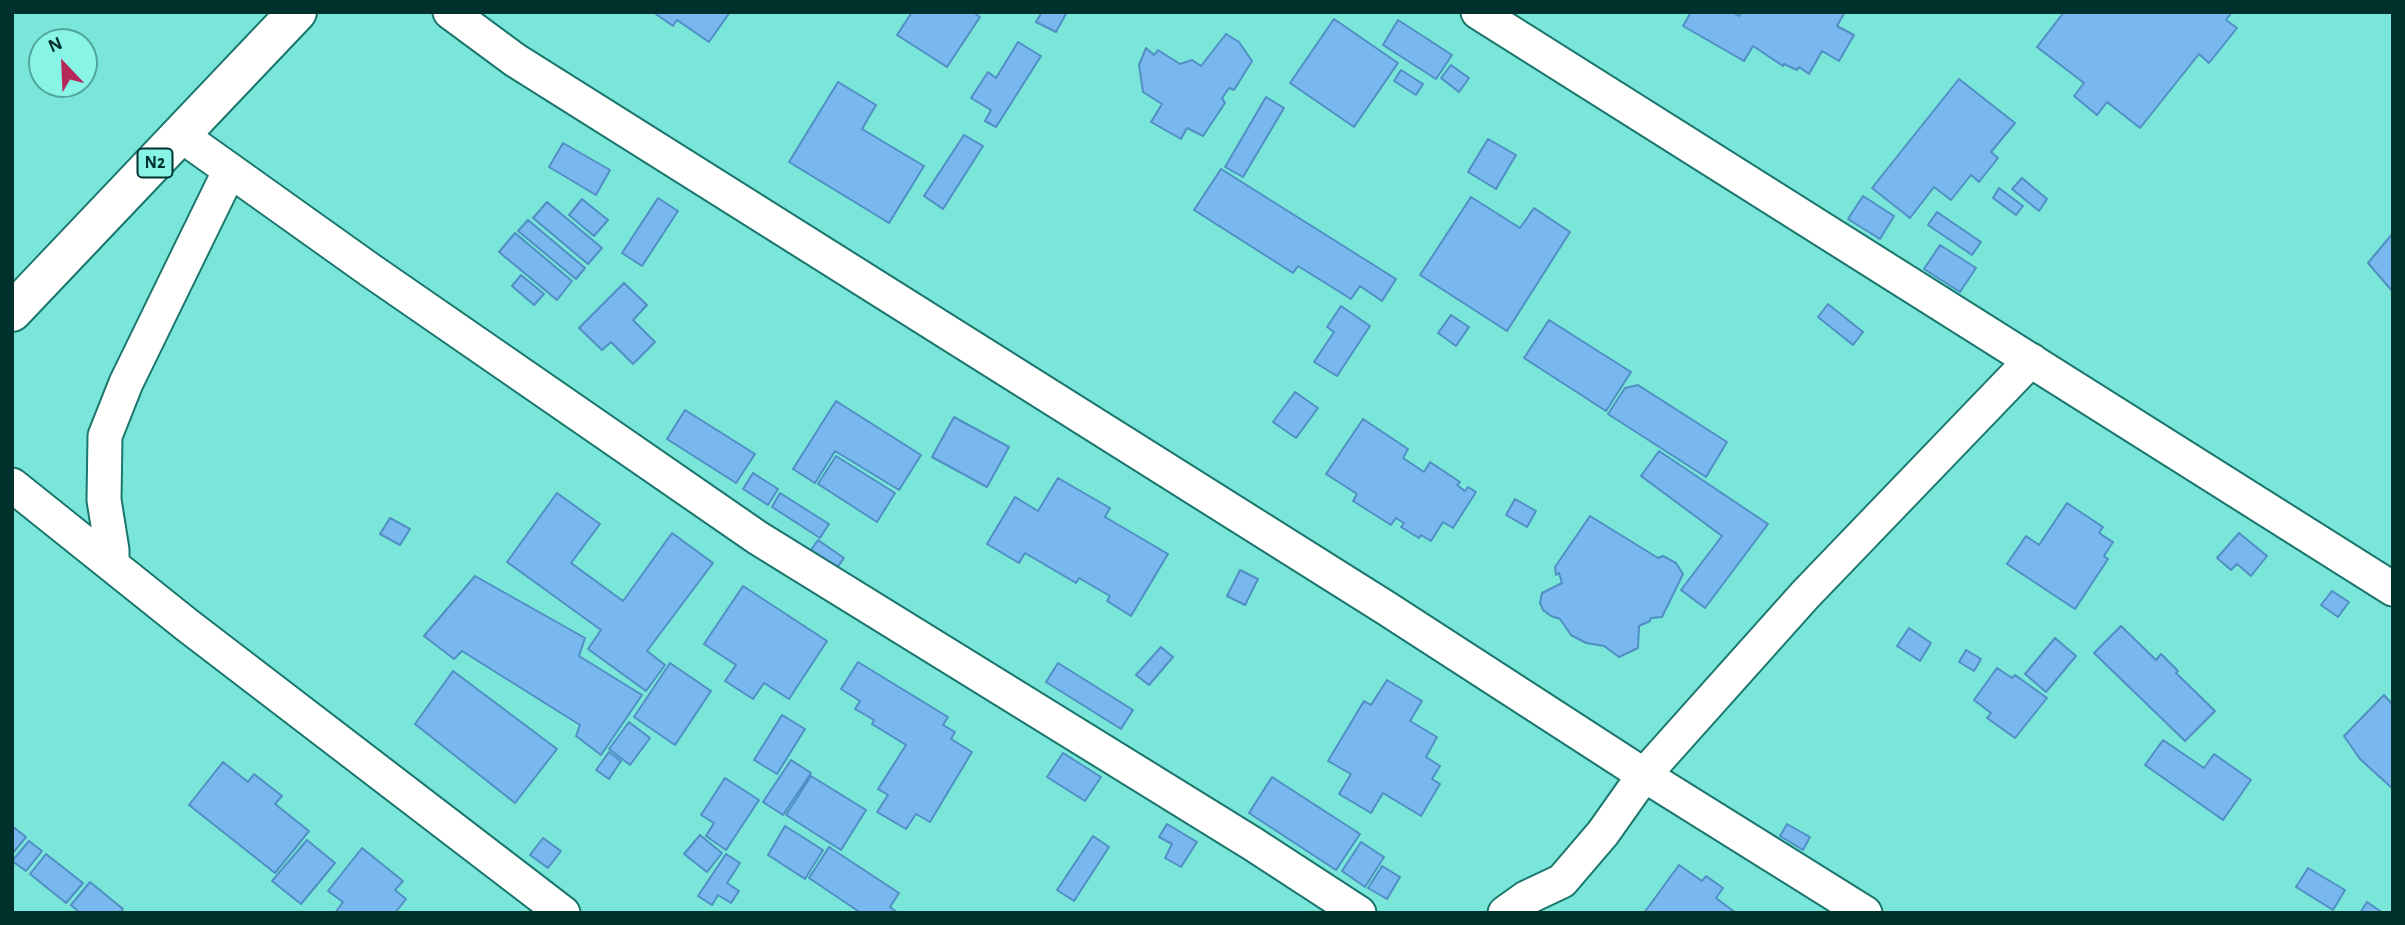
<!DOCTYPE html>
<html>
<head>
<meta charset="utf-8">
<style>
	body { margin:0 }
	#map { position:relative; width:2405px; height:925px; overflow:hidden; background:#7ae6d9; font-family:"Alegreya Sans",sans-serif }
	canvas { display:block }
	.frame { position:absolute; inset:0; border:14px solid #00312c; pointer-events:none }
	.north { position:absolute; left:28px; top:28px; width:70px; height:70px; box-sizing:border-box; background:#87f4e6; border:2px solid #51a69c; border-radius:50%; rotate:337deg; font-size:19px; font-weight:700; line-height:28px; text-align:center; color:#00312c }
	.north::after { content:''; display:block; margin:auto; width:24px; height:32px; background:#b6285a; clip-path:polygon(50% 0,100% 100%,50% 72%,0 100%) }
</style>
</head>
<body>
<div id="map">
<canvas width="2405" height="925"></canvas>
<div class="frame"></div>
<div class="north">N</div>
</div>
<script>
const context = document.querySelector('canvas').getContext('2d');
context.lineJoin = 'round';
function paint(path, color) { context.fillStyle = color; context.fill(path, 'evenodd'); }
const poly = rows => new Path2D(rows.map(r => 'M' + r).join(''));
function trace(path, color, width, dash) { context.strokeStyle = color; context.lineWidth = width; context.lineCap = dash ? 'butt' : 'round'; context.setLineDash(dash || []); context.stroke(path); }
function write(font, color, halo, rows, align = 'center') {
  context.font = font + ' "Alegreya Sans",sans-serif'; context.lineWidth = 5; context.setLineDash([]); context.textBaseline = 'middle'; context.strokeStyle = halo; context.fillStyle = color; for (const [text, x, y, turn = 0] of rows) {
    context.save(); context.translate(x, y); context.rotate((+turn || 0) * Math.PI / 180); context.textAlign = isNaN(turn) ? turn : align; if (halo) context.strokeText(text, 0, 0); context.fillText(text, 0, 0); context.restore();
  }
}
const building = poly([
	[653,12,730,12,709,42,677,20,673,26,653,12],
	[912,12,973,12,980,17,947,67,897,35,912,12],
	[1042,12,1067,12,1056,32,1036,22,1042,12],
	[1691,12,1732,12,1739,16,1742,12,1845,12,1837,26,1854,35,1839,61,1822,51,1809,74,1799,67,1797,70,1784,64,1783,66,1753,46,1744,61,1683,26,1691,12],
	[2064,12,2232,12,2226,20,2237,28,2209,63,2199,54,2140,128,2107,102,2097,115,2074,96,2084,83,2037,47,2064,12],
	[1334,19,1398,63,1354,127,1290,83,1334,19],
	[1398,20,1452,55,1436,79,1383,45,1398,20],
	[1226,34,1239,42,1252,61,1234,90,1229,88,1222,98,1225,103,1203,136,1187,128,1181,139,1151,122,1162,104,1143,92,1139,65,1146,48,1154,55,1158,50,1180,64,1192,60,1201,66,1226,34],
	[1018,42,1041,56,996,127,985,121,991,110,971,98,988,72,996,78,1018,42],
	[1451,65,1469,78,1459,92,1441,78,1451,65],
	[1401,70,1423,84,1416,95,1394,81,1401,70],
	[1959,79,2015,123,1991,152,1998,158,1979,182,1971,175,1951,200,1934,187,1910,218,1872,188,1959,79],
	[838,82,876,105,862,129,924,166,889,223,789,162,838,82],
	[1266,97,1284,108,1243,177,1225,167,1266,97],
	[964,135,983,146,943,209,924,196,964,135],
	[1488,139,1516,155,1496,189,1468,172,1488,139],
	[563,143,610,170,596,195,549,167,563,143],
	[1221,169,1396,279,1382,301,1360,286,1351,299,1298,266,1293,273,1194,210,1221,169],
	[2022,178,2047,199,2039,211,2012,189,2022,178],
	[1999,188,2023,206,2016,215,1993,198,1999,188],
	[1863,196,1894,216,1880,239,1848,219,1863,196],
	[1471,197,1520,228,1534,208,1570,232,1507,331,1420,275,1471,197],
	[658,198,678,211,642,266,622,253,658,198],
	[582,199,608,220,594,236,569,215,582,199],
	[547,202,602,248,588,264,533,218,547,202],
	[1937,212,1981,242,1972,255,1928,225,1937,212],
	[528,220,585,268,576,279,518,231,528,220],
	[515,233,572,281,557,300,499,252,515,233],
	[2393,233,2393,292,2368,263,2393,233],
	[1940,245,1976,268,1960,292,1924,269,1940,245],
	[521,275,544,294,534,305,512,286,521,275],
	[624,283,647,305,633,320,655,342,633,364,611,342,602,350,579,328,624,283],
	[1828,304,1863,332,1853,345,1818,317,1828,304],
	[1341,306,1370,326,1337,376,1314,362,1334,332,1327,327,1341,306],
	[1451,315,1469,327,1456,346,1438,333,1451,315],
	[1549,320,1631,372,1606,411,1524,358,1549,320],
	[1638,385,1727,442,1706,477,1608,414,1625,388,1638,385],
	[1295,392,1318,408,1296,438,1273,422,1295,392],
	[836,401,921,455,899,490,835,451,815,483,793,469,836,401],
	[685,410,755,454,736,483,667,439,685,410],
	[954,417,1009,447,987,487,932,457,954,417],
	[1363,419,1408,449,1403,458,1424,472,1430,462,1460,482,1457,485,1465,491,1468,487,1476,492,1453,528,1443,522,1431,541,1421,535,1419,538,1401,527,1404,523,1396,518,1391,525,1353,501,1357,494,1326,474,1363,419],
	[1659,451,1768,524,1705,608,1681,590,1722,536,1641,476,1659,451],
	[836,456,895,493,877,522,818,484,836,456],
	[753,473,778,489,768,505,743,489,753,473],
	[1058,478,1110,508,1105,517,1168,554,1131,616,1107,601,1110,596,1079,578,1076,583,1025,553,1019,563,987,544,1015,497,1038,511,1058,478],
	[557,493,600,524,571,563,623,601,672,533,713,563,647,651,665,665,646,691,588,649,601,630,507,562,557,493],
	[780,493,829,524,820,538,772,507,780,493],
	[1515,499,1536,511,1527,527,1506,515,1515,499],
	[2067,503,2103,527,2099,533,2113,542,2104,556,2108,559,2075,609,2007,564,2026,536,2039,545,2067,503],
	[1590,516,1658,558,1663,556,1676,563,1683,574,1662,617,1651,618,1650,621,1639,626,1638,648,1619,657,1604,646,1586,643,1571,635,1560,619,1551,616,1543,610,1540,603,1542,593,1562,583,1559,573,1556,575,1555,567,1590,516],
	[390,518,410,529,400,545,380,534,390,518],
	[2239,533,2267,556,2251,576,2237,564,2231,570,2217,558,2239,533],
	[818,540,844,558,837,568,811,550,818,540],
	[1240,570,1258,579,1245,605,1227,596,1240,570],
	[475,576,585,638,579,656,642,695,601,755,576,736,580,725,462,651,454,659,424,636,475,576],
	[743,586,827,641,789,699,764,683,753,699,725,681,736,665,704,644,743,586],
	[2332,591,2349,602,2338,617,2321,605,2332,591],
	[2121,626,2156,660,2161,654,2178,671,2176,673,2215,711,2185,741,2094,653,2121,626],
	[1909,628,1931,643,1920,661,1897,646,1909,628],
	[2055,638,2076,656,2046,692,2025,674,2055,638],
	[1161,647,1173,657,1149,685,1136,675,1161,647],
	[1966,650,1981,659,1974,671,1959,662,1966,650],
	[858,662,948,717,943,725,955,732,951,739,972,752,930,822,916,814,906,829,877,812,888,795,878,789,906,745,872,724,874,720,855,709,860,701,841,689,858,662],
	[670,663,711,691,675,745,634,717,670,663],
	[1058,663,1133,710,1121,729,1046,682,1058,663],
	[1997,668,2012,678,2015,675,2047,698,2015,738,1987,718,1991,713,1974,700,1997,668],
	[453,671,557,749,515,803,415,724,453,671],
	[1387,680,1422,701,1410,721,1437,737,1426,757,1440,766,1432,779,1440,784,1421,816,1383,793,1371,813,1339,794,1351,774,1328,761,1364,701,1371,705,1387,680],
	[2384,695,2393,705,2393,789,2360,759,2344,736,2384,695],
	[782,715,805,729,777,774,754,760,782,715],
	[629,722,650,738,630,765,609,749,629,722],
	[2163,740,2204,768,2214,754,2251,780,2223,820,2145,765,2163,740],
	[609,752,621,761,609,779,596,770,609,752],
	[1063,753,1101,777,1085,801,1047,777,1063,753],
	[791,760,811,773,783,815,763,802,791,760],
	[223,762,248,782,254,774,282,796,275,804,309,831,275,873,189,805,223,762],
	[811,776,866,810,841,850,786,815,811,776],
	[1272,777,1360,834,1336,870,1249,813,1272,777],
	[725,778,759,800,726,850,706,836,714,823,701,815,725,778],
	[1167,824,1197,842,1181,867,1165,858,1172,844,1159,837,1167,824],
	[1787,824,1810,837,1803,850,1780,836,1787,824],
	[12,826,26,837,12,854,12,826],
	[785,826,823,850,805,879,768,855,785,826],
	[700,835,722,853,707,872,684,854,700,835],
	[1093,836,1109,847,1074,901,1057,890,1093,836],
	[543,838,561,851,548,868,530,855,543,838],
	[307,840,335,863,301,904,272,881,307,840],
	[29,841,42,851,26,871,12,861,29,841],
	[1361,842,1384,857,1365,887,1342,871,1361,842],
	[829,847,899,893,890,907,898,913,861,913,809,878,829,847],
	[362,848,403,881,395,890,406,899,395,913,335,913,343,902,328,891,362,848],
	[46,854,83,883,66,903,30,874,46,854],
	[726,854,740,863,727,883,739,891,731,903,718,895,712,905,698,896,726,854],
	[1679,865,1702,881,1706,876,1723,888,1716,898,1736,913,1644,913,1679,865],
	[1382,866,1400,877,1387,899,1368,888,1382,866],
	[2308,868,2345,890,2333,910,2296,887,2308,868],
	[90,882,123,909,120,913,80,913,71,905,90,882],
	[2367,902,2383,913,2360,913,2367,902]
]);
const minor = poly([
	[450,12,515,60,1386,608,1644,775,1865,913],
	[1478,12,2393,589],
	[182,136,370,270,758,538,1253,844,1359,913],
	[12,485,187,625,563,913],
	[112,564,112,550,104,500,105,436,126,383,230,170],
	[1505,913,1526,898,1562,881,1603,833,1644,775,1805,595,2031,360]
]);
const primary = poly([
	[12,312,297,12]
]);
const shields = [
	[155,163,35]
];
const shieldNames = [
	["N2",155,163]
];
paint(building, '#78b8ef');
trace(building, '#508fc3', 2);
trace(minor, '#1b766d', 37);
trace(primary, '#1b766d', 42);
trace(minor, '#fff', 33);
trace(primary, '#fff', 38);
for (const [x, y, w] of shields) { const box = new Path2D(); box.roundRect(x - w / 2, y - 14.5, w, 29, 5); context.fillStyle = '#87f4e6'; context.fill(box); trace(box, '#00312c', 2); }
write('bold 18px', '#00312c', null, shieldNames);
</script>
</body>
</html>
